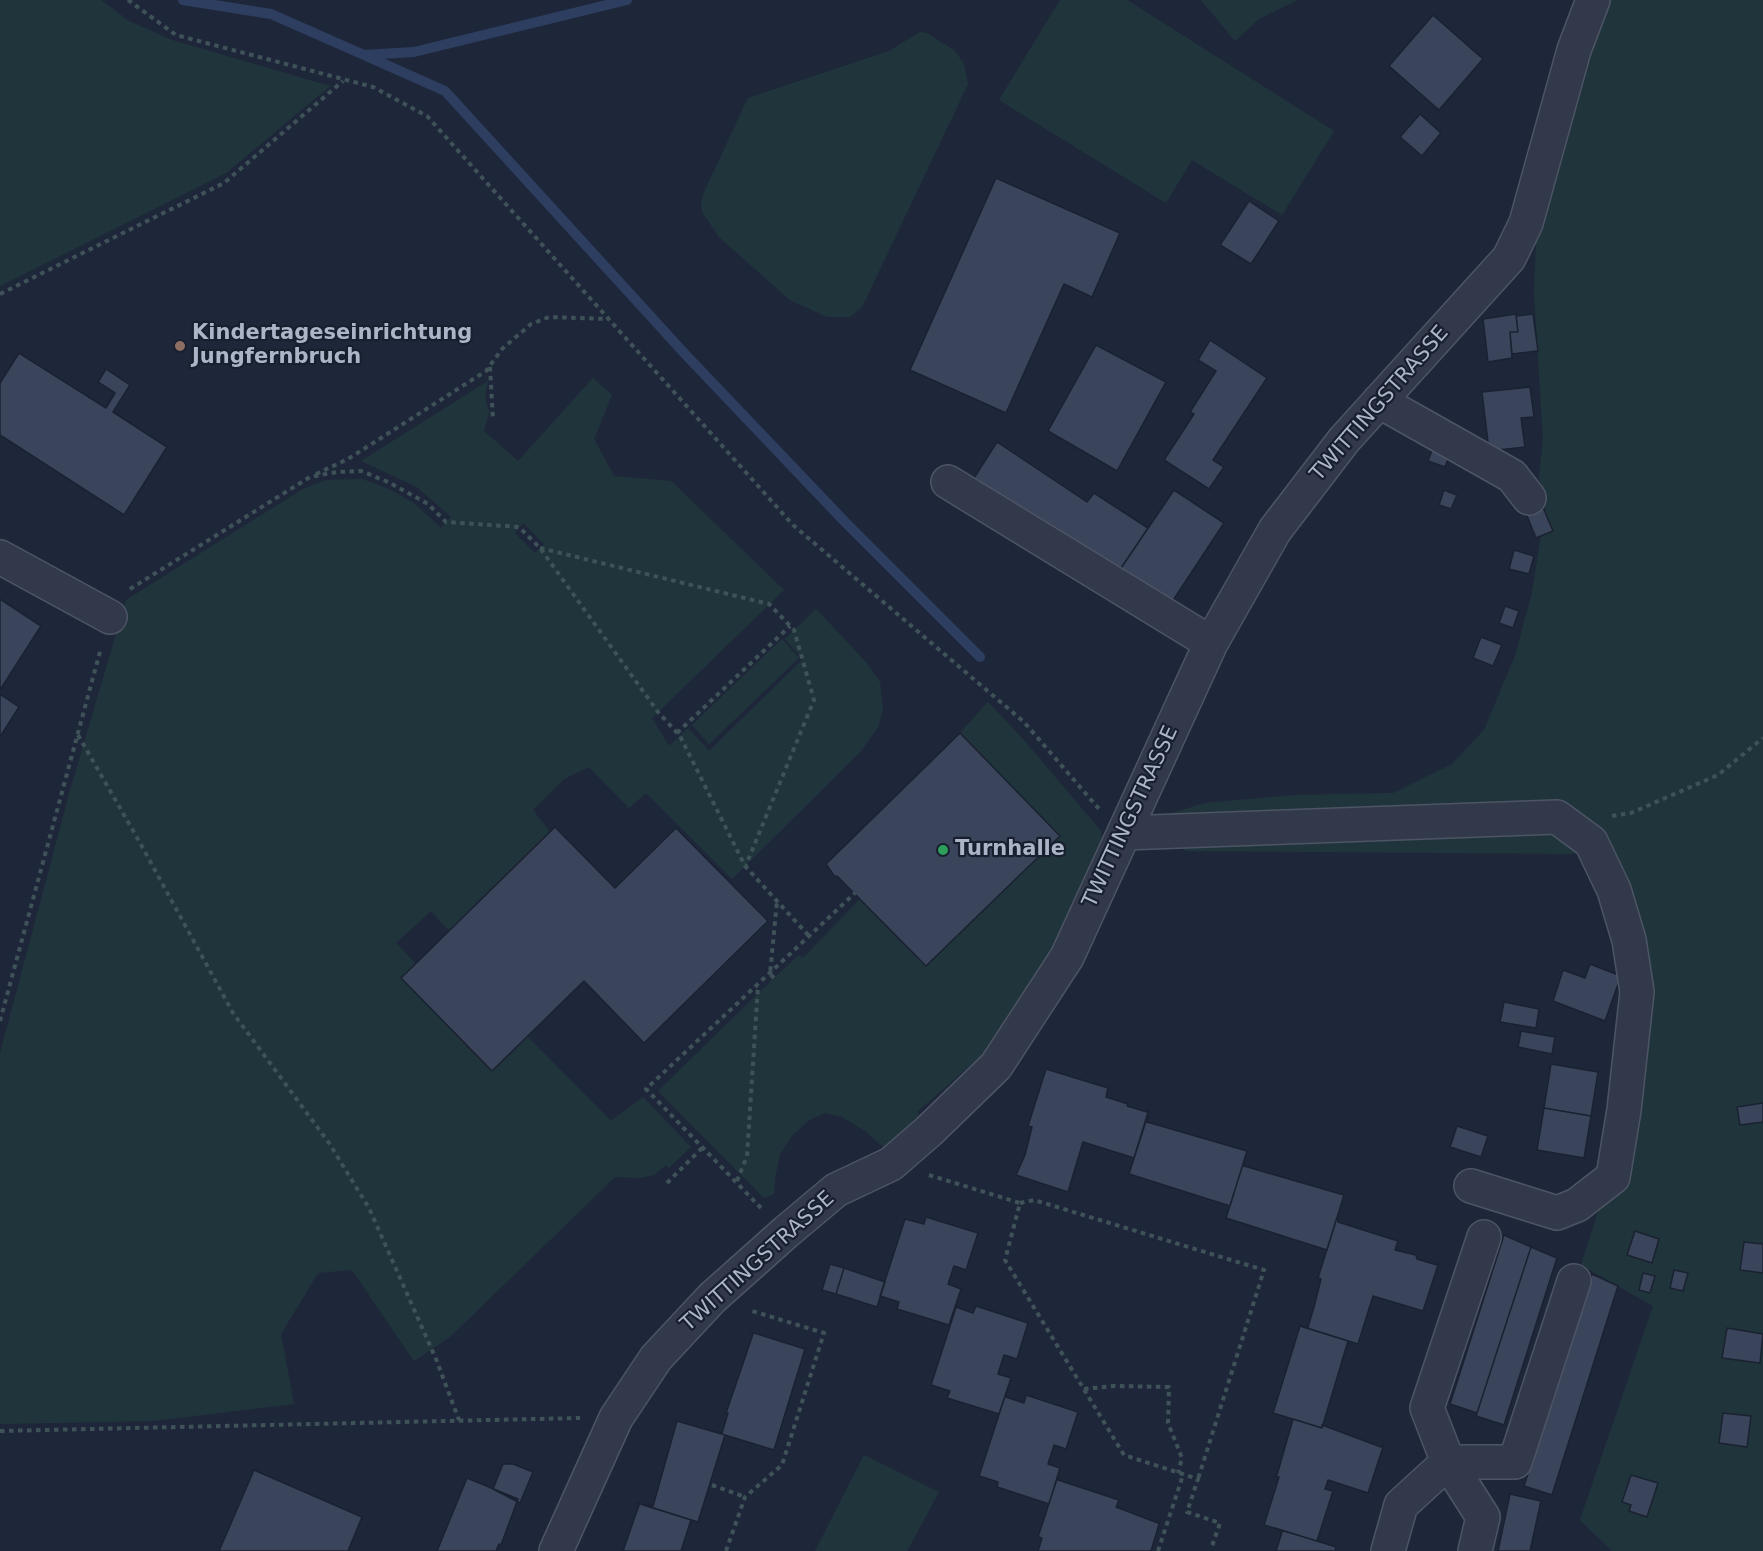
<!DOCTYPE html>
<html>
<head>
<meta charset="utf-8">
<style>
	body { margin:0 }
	canvas { display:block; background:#1e273a }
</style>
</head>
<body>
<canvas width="1763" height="1551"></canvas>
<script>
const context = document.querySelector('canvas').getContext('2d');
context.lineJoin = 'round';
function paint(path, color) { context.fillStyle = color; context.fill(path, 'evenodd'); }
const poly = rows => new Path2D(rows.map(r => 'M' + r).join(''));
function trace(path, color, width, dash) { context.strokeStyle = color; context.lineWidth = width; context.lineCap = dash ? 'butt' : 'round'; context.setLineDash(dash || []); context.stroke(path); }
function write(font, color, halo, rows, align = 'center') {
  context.font = font + ' "DejaVu Sans",sans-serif'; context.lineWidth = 4.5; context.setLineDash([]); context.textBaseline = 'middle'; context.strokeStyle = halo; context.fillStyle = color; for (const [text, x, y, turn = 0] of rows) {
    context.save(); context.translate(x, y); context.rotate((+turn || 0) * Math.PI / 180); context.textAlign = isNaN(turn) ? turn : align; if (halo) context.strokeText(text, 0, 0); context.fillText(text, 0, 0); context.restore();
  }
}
const green = poly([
	[0,0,101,0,129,21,172,40,330,86,226,173,0,286],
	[1060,0,1127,0,1334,131,1282,215,1192,160,1166,203,999,100],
	[1201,0,1298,0,1260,18,1235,41],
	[1593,0,1763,0,1763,1551,1612,1551,1580,1520,1653,1306,1581,1265,1603,1196,1624,1189,1640,1043,1643,931,1586,854,1185,851,1152,819,1205,803,1294,795,1393,793,1452,764,1484,730,1515,656,1532,593,1545,509,1539,476,1543,441,1534,291,1536,246,1526,223],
	[920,32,927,33,955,51,964,64,968,84,862,307,850,317,827,317,790,300,720,238,702,212,701,203,705,190,748,98,889,51],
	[593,378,612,395,594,439,614,476,671,481,784,590,652,718,669,746,688,728,709,751,803,659,785,639,816,609,865,661,880,682,883,709,878,727,861,751,732,879,646,793,629,808,589,767,564,779,533,810,550,832,449,931,431,911,396,943,415,963,401,978,492,1071,527,1036,611,1121,643,1097,691,1147,669,1168,666,1165,654,1175,640,1178,615,1177,451,1336,414,1361,352,1270,318,1273,281,1334,294,1404,153,1421,0,1424,0,1053,70,791,126,600,303,489,326,480,362,479,387,488,414,503,441,528,451,517,417,487,361,461,488,381,485,398,489,412,484,431,518,461],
	[523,523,544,544,535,553,515,533],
	[782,639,799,658,709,744,692,725],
	[988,702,1023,739,1101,831,1103,849,1052,963,983,1064,973,1063,917,1112,926,1123,889,1152,865,1131,842,1117,825,1113,809,1120,792,1136,780,1154,775,1178,774,1194,764,1198,658,1091,774,978,799,955,803,958,860,899,926,966,1060,836,960,733],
	[864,1455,939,1492,907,1551,815,1551]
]);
const stream = poly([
	[183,0,271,14,364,55,414,52,627,0],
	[364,55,445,91,685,354,846,523,980,657]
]);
const building = poly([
	[1433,15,1483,59,1439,110,1389,66,1433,15],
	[1420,114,1441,133,1422,156,1400,137,1420,114],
	[996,178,1120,233,1092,297,1064,284,1006,413,910,370,996,178],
	[1249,201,1279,221,1251,264,1220,245,1249,201],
	[1516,314,1518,332,1510,332,1512,358,1488,362,1483,319,1516,314],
	[1533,314,1538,351,1512,354,1510,332,1518,332,1516,316,1533,314],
	[1210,340,1267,378,1213,460,1224,467,1209,489,1164,460,1194,414,1190,412,1216,371,1198,360,1210,340],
	[1096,345,1166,382,1117,471,1048,431,1096,345],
	[19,353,106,408,115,393,98,382,106,369,130,385,113,412,167,447,124,515,0,435,0,383,19,353],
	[1530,387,1534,417,1521,418,1525,447,1489,451,1482,392,1530,387],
	[997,442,1087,502,1094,493,1148,528,1117,574,974,478,997,442],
	[1434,445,1451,451,1445,467,1428,461,1434,445],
	[1174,490,1224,523,1168,608,1117,574,1174,490],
	[1444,490,1457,495,1451,509,1439,505,1444,490],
	[1539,498,1553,531,1536,538,1523,506,1539,498],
	[1514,550,1534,556,1529,574,1509,569,1514,550],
	[0,599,41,626,0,690,0,599],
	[1505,606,1519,611,1513,628,1499,623,1505,606],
	[1481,637,1502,645,1493,666,1473,658,1481,637],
	[0,694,19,707,0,737,0,694],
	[960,733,1060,836,926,966,837,876,835,877,826,864,960,733],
	[555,827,615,888,676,828,768,921,644,1043,584,981,492,1071,401,978,555,827],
	[1590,964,1621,976,1605,1021,1553,1001,1563,970,1585,978,1590,964],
	[1504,1002,1539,1009,1536,1028,1500,1022,1504,1002],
	[1521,1031,1555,1037,1552,1054,1518,1047,1521,1031],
	[1551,1064,1598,1072,1591,1116,1544,1108,1551,1064],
	[1046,1069,1108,1088,1106,1097,1128,1104,1127,1106,1147,1112,1149,1109,1134,1158,1083,1142,1068,1192,1016,1175,1025,1155,1032,1127,1028,1126,1046,1069],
	[1763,1103,1763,1122,1740,1125,1737,1107,1763,1103],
	[1544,1108,1591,1116,1584,1158,1537,1150,1544,1108],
	[1148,1115,1147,1122,1247,1151,1230,1206,1129,1174,1148,1115],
	[1457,1126,1488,1136,1481,1157,1450,1147,1457,1126],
	[1245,1158,1244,1166,1344,1195,1327,1250,1226,1218,1245,1158],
	[1338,1214,1338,1222,1398,1241,1395,1250,1416,1255,1417,1259,1437,1265,1439,1262,1423,1311,1373,1296,1358,1344,1304,1327,1308,1327,1314,1307,1321,1279,1318,1278,1338,1214],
	[926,1217,978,1233,966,1270,954,1266,948,1284,961,1289,949,1325,897,1309,899,1302,880,1296,905,1219,924,1224,926,1217],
	[1635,1231,1659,1239,1652,1263,1627,1255,1635,1231],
	[1504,1235,1531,1247,1477,1413,1450,1404,1504,1235],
	[1744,1242,1763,1244,1763,1273,1740,1270,1744,1242],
	[1531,1247,1557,1258,1504,1425,1476,1416,1531,1247],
	[830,1264,844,1268,836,1294,822,1290,830,1264],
	[844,1268,885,1282,877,1307,836,1294,844,1268],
	[1674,1270,1688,1273,1683,1291,1670,1288,1674,1270],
	[1643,1273,1655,1276,1650,1293,1639,1290,1643,1273],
	[1592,1274,1618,1286,1552,1495,1524,1486,1592,1274],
	[958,1301,956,1307,973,1313,976,1306,1028,1323,1017,1359,1004,1355,998,1374,1011,1378,999,1414,947,1398,950,1391,931,1385,958,1301],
	[1300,1326,1348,1341,1322,1428,1273,1413,1300,1326],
	[1727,1328,1763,1334,1760,1363,1722,1358,1727,1328],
	[751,1332,805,1349,774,1450,715,1432,722,1433,728,1413,726,1413,753,1334,751,1332],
	[1007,1390,1006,1397,1024,1403,1026,1395,1078,1412,1066,1449,1054,1445,1048,1464,1060,1468,1049,1504,997,1487,998,1482,979,1476,1007,1390],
	[1723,1413,1751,1416,1747,1447,1719,1443,1723,1413],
	[1293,1419,1322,1428,1322,1425,1381,1447,1384,1444,1368,1493,1328,1480,1325,1489,1333,1491,1317,1541,1264,1525,1279,1477,1274,1476,1277,1475,1293,1419],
	[677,1421,725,1435,698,1522,644,1505,653,1506,677,1421],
	[503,1464,513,1464,533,1472,520,1503,493,1489,503,1464],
	[254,1470,362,1517,348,1551,219,1551,254,1470],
	[1059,1473,1058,1480,1119,1500,1116,1507,1158,1523,1160,1521,1151,1551,1038,1551,1042,1538,1038,1537,1059,1473],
	[1631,1475,1658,1483,1647,1517,1629,1511,1631,1505,1622,1502,1631,1475],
	[467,1478,518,1499,501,1545,499,1544,496,1551,437,1551,467,1478],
	[1510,1494,1541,1501,1530,1551,1498,1551,1510,1494],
	[637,1503,691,1520,681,1551,623,1551,639,1505,637,1503],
	[1275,1528,1336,1547,1335,1551,1276,1551,1282,1532,1275,1528]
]);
const path = poly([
	[128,0,176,35,373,87,427,116,793,525,1024,722,1099,809],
	[0,294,224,183,343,81],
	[490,367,493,420],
	[316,474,348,459,486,371,502,349,531,324,549,317,608,319],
	[540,548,769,604,794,630,814,700,746,865],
	[130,589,310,477,337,472,361,471,388,482,428,504,446,522,519,527,540,548,658,712,680,736,745,866,809,936],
	[677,733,790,626],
	[78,735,139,841,233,1013,329,1143,369,1208,436,1359,459,1420],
	[1612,816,1631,813,1718,775,1763,738],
	[774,978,770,974,777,901],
	[0,1021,101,648],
	[929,1175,1020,1203,1005,1260,1124,1455,1198,1479,1187,1512,1220,1523,1211,1549],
	[737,1181,747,1156,758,986],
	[667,1183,703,1147],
	[1020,1203,1034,1200,1264,1270,1198,1479],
	[761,1208,646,1089,855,893],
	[1084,1389,1114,1386,1169,1387,1168,1423,1182,1458,1178,1473],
	[0,1431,580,1418],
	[712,1485,745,1497],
	[726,1551,745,1497,782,1465,824,1333,749,1310],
	[1158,1551,1183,1475]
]);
const minor = poly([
	[1379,401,1512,476,1529,498],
	[948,482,1211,643],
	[0,557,110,617],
	[1124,833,1557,817,1591,842,1614,890,1629,940,1637,992,1624,1110,1613,1177,1577,1205,1557,1213,1471,1186],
	[1448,1462,1515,1462,1574,1281],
	[556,1551,616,1418,656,1358,712,1298,786,1232,836,1190,891,1164,929,1131,996,1066,1067,957,1211,643,1275,530,1344,440,1509,258,1526,223,1574,50,1593,0],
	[1388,1551,1401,1505,1448,1462],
	[1475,1551,1483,1517,1448,1462,1427,1408,1484,1237]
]);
const markers = [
	[180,346,6,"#8d6e63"],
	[943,850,6,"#2e9e5b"]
];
const poiNames = [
	["Kindertageseinrichtung",192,334],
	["Jungfernbruch",192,358],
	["Turnhalle",955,850]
];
const streetNames = [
	["TWITTINGSTRASSE",1380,404,-49],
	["TWITTINGSTRASSE",1131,817,-65],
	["TWITTINGSTRASSE",758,1262,-42]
];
paint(green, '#20353b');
trace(stream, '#2e3e61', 10);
paint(building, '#3a445b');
trace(building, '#1a2131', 1.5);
trace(minor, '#4d5465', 36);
trace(path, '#3e5258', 4, [4.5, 4.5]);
trace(minor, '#32394a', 33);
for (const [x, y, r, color] of markers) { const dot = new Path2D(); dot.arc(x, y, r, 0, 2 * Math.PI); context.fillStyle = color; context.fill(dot); trace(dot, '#181f2f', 2); }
write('bold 21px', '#acb4c7', '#181f2f', poiNames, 'left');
write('21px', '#acb4c7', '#181f2f', streetNames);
</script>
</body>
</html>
